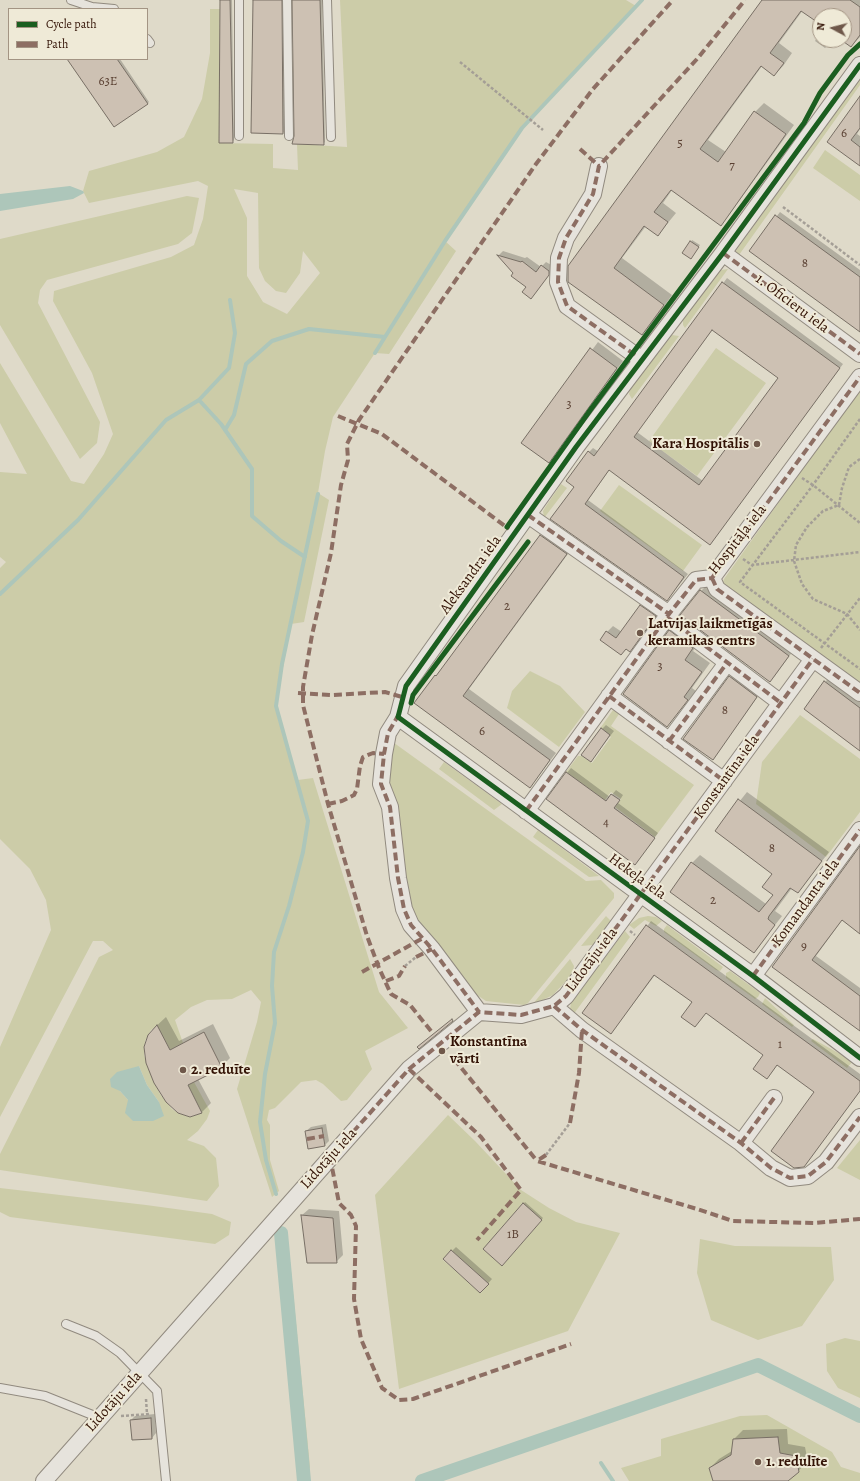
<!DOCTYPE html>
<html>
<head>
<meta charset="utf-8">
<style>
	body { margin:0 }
	#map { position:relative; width:860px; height:1481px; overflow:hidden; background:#dfdac9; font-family:Alegreya,serif }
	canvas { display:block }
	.legend { position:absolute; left:8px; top:8px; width:140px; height:52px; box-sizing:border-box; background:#efead7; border:1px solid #a39483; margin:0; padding:5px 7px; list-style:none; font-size:12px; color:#321205 }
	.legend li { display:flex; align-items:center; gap:8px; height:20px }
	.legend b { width:20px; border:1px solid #a39483 }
	.north { position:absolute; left:812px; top:8px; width:40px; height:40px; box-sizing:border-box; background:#efead7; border:1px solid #a39483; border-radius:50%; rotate:277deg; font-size:11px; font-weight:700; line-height:16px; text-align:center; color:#321205 }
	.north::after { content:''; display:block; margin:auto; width:14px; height:18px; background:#6f584a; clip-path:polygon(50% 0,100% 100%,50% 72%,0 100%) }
</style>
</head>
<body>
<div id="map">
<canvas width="860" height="1481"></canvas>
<ul class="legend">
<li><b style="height:5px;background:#1b5e20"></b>Cycle path</li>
<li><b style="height:5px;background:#8d6e63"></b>Path</li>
</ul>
<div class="north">N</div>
</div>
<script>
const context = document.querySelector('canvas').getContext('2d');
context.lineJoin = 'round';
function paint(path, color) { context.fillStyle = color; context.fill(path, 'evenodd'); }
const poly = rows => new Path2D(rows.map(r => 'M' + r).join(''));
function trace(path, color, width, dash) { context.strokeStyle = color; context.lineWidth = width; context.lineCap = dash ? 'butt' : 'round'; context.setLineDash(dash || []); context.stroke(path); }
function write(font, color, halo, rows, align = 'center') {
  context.font = font + ' Alegreya,serif'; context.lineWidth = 4; context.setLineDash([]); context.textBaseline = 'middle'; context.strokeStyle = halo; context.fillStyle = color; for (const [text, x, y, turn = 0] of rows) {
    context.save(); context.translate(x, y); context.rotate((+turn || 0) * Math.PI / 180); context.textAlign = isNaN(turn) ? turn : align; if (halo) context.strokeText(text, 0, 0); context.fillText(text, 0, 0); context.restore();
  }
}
const green = poly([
	[340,0,626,0,636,6,522,128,445,241,456,251,389,354,375,353,333,417,325,451,318,493,329,500,304,622,291,624,276,706,298,780,313,778,379,992,408,1028,365,1051,372,1069,347,1100,341,1101,323,1084,316,1080,301,1082,275,1108,269,1110,267,1120,270,1125,270,1160,279,1191,272,1197,237,1089,257,1022,261,1002,251,990,232,999,207,1000,191,1007,175,1020,183,1043,170,1050,157,1026,151,1030,145,1041,144,1055,150,1073,160,1094,172,1109,178,1113,190,1117,202,1113,188,1085,194,1082,210,1111,207,1119,198,1131,187,1140,204,1146,216,1158,219,1186,207,1201,0,1170,0,1154,99,957,113,950,103,941,93,941,0,1117,0,1047,51,930,46,900,30,869,0,839,0,568,6,562,0,557,0,472,27,474,0,423,0,363,71,481,84,484,104,454,113,434,92,373,53,301,54,291,171,257,194,245,203,219,208,186,198,181,89,203,83,191,89,171,157,152,184,137,202,99,210,53,210,9,220,9,219,143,273,144,273,168,298,170,297,144,347,147],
	[234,189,258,193,259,268,265,281,276,291,286,293,300,273,303,251,320,273,287,314,263,302,247,276,247,218],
	[139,1066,147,1085,159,1102,128,1100,120,1091],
	[860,79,860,85,739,255,735,252],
	[825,150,860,175,860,201,813,168],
	[187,196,199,198,192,233,178,244,47,280,40,290,38,303,100,422,97,443,80,459,0,325,0,239],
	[728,269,685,328,683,325,683,319,721,270],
	[672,335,679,336,632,399,629,394,630,389],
	[716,348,766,383,697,476,649,441],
	[860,389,860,686,722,585,724,579],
	[561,484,567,488,544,518,543,511,546,506],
	[619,485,702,545,683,571,600,511],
	[530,671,560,686,585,712,559,747,507,708,512,691],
	[613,710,619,714,611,726,694,785,655,837,615,807,621,799,611,792,605,800,566,772,578,756,582,756,592,763,611,737,602,730,601,727],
	[800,715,860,759,860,812,826,857,756,804,762,762],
	[390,740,586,881,601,880,614,893,614,898,528,1003,524,1005,486,1001,477,995,436,947,412,911,401,876,397,803,386,785],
	[444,762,502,804,494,810,439,769],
	[538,830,599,876,589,877,533,837],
	[606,916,611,921,593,945,581,946],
	[648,916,656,917,662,921,656,926,645,920,634,929,629,925,639,918],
	[667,925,723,967,720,971,716,970,664,932,664,929],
	[625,931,630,937,573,1015,570,1010,571,1001],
	[570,959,574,966,573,972,566,981,553,995,532,1005],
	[730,971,760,993,758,997,755,999,726,978,726,973],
	[765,998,794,1025,792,1027,762,1004],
	[813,1039,853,1061,847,1068,811,1041],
	[448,1115,475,1141,521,1190,549,1208,576,1222,620,1233,568,1331,399,1389,375,1195],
	[522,1204,542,1220,502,1266,483,1249],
	[451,1250,488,1283,481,1293,443,1260],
	[860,1140,860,1180,837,1168],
	[0,1188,146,1205,212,1214,231,1222,229,1235,215,1244,10,1217,0,1212],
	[700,1239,735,1246,831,1247,834,1280,802,1326,758,1340,711,1320,697,1273],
	[282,1242,289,1250,310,1467,307,1481,302,1481,298,1469,278,1246],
	[845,1338,860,1341,860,1398,838,1388,827,1371,826,1344],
	[767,1415,832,1452,841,1467,860,1473,860,1481,629,1481,621,1468,661,1456,661,1439,740,1416]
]);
const water = poly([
	[70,186,83,191,84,193,73,199,0,211,0,194],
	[139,1066,147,1085,159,1102,164,1116,153,1121,133,1121,125,1113,128,1100,120,1091,111,1087,110,1079,117,1072]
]);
const shadow = poly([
	[220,0,232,0,234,140,232,142],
	[254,0,283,0,285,131,283,133,252,132],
	[293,0,322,0,325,142,323,144,296,136],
	[763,0,860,0,860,37,851,46,843,40,844,16,820,16,820,23,803,10,779,43,792,53,783,66,774,75,762,66,708,140,726,152,755,112,764,103,794,125,729,215,721,224,672,190,663,203,676,213,658,235,646,226,622,258,672,295,651,325,642,334,569,281],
	[820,33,820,40,833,40,825,48,815,41],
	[69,59,120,59,149,102,147,104],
	[860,98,860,129,857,134,860,136,860,164,829,142],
	[780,212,860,270,860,330,751,250],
	[692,240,700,245,694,254,691,242],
	[503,251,525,258,527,257,541,267,546,262,553,266,553,269,531,298,527,287,499,255],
	[727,278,843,364,714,539,610,469,588,500,688,574,667,600,552,519,575,487,589,452,593,448,599,452],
	[713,329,779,377,703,481,637,432],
	[598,342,623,361,548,461,523,443],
	[547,529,573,547,469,689,556,753,530,787,436,676],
	[705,587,793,651,774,677,701,591],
	[646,600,661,610,635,645,629,651,626,649,621,654,607,632,613,626,622,632],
	[678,622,701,639,693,651,710,663,692,688,696,691,667,726,670,631],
	[734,672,761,692,713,759,684,738],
	[829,678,860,700,860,749,825,682],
	[606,725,614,731,591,761,602,729],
	[571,768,610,797,616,790,623,795,618,803,658,833,639,859,567,773],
	[747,792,829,852,798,892,792,888,775,911,782,916,754,952,692,863,700,855,766,904,774,895,774,873,716,831],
	[860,848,860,933,842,920,816,956,860,988,860,1030,773,966],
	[651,921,860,1074,860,1091,804,1166,815,1092,778,1064,767,1078,765,1055,706,1012,695,1026,693,1002,655,975,611,1033,583,1013],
	[166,1017,179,1041,213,1024,230,1058,221,1067,198,1079,211,1103,202,1112,190,1115,152,1030],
	[326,1124,329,1141,325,1145,306,1131,311,1127],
	[525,1202,543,1218,502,1265,484,1249],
	[309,1209,339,1211,343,1255,336,1262,302,1215],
	[456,1247,492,1279,485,1287,452,1251],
	[155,1414,156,1433,152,1438,133,1439,131,1420,135,1416],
	[787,1429,788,1444,805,1447,808,1462,787,1481,714,1481,710,1468,719,1459,732,1451,734,1439,743,1430]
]);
const stream = poly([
	[375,353,445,241,522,128,642,0],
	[199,400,221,424,252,469,252,516,281,541,305,557],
	[225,430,234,415,246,364,272,341,309,329,385,337],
	[0,594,78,520,166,420,199,400,229,368,235,333,230,300],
	[276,1194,266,1160,260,1122,265,1074,275,1023,272,986,274,952,289,906,303,852,308,821,276,706,282,664,318,494],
	[601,1463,613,1481]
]);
const canal = poly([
	[281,1233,304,1481],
	[422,1481,758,1365,860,1416]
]);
const building = poly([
	[220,0,230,0,233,143,219,143,220,0],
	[253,0,282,0,283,134,251,133,253,0],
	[292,0,320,0,324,145,292,144,294,136,292,0],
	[762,0,850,0,860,7,860,35,851,47,844,42,844,16,820,16,820,24,801,11,770,53,784,63,774,76,761,66,700,149,718,162,754,111,786,134,721,226,671,190,654,212,668,222,658,236,644,226,614,268,664,305,642,335,568,282,568,266,762,0],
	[67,59,117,59,148,104,114,127,67,59],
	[860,96,860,128,851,140,860,147,860,166,827,142,860,96],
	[775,215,860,277,860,332,749,251,775,215],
	[690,241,699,247,691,259,682,253,690,241],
	[497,255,521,262,522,261,536,272,541,265,549,271,549,275,531,299,522,292,526,287,511,276,513,273,497,255],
	[722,282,840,368,710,545,609,470,585,504,684,577,667,601,550,519,574,487,566,481,588,451,594,456,722,282],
	[712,330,778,378,699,485,634,437,712,330],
	[590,348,617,368,549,463,521,443,590,348],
	[540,535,567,554,463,696,550,760,530,788,414,703,435,675,436,676,540,535],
	[700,590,789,656,770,682,680,615,700,590],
	[640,605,656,616,630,652,626,649,621,655,600,640,606,631,616,638,640,605],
	[669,630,693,648,685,660,702,672,684,697,688,700,667,727,623,694,669,630],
	[729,676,757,697,713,760,683,739,729,676],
	[824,681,860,708,860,751,804,709,824,681],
	[601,728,610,735,591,762,581,755,601,728],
	[566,772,606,801,611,794,620,800,614,808,655,838,635,865,546,799,566,772],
	[738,799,822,861,798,893,790,888,769,916,768,919,775,925,754,953,670,892,691,862,759,912,773,895,762,887,772,874,715,831,738,799],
	[860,846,860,934,842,920,812,960,860,996,860,1031,772,967,860,846],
	[646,925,860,1081,860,1091,804,1167,794,1168,771,1151,814,1092,777,1065,767,1079,753,1069,763,1055,706,1013,695,1027,681,1017,692,1002,654,975,611,1034,582,1013,646,925],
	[452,1019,453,1021,419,1049,417,1047,452,1019],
	[157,1025,170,1050,204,1032,222,1068,188,1085,202,1113,190,1117,178,1113,166,1102,154,1083,146,1063,144,1047,148,1035,157,1025],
	[322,1128,325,1146,308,1149,305,1131,322,1128],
	[523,1203,542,1220,502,1266,483,1249,523,1203],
	[301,1215,333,1218,337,1263,307,1263,301,1215],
	[451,1250,489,1284,480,1293,443,1259,451,1250],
	[151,1418,152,1439,132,1440,130,1420,151,1418],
	[778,1437,780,1453,796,1456,799,1472,788,1481,713,1481,709,1468,731,1455,733,1439,778,1437]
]);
const path = poly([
	[460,62,543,130],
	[783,207,860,265],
	[860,419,813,485,740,582,860,669],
	[860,459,849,467,842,488,839,505,823,511,807,527,796,545,794,561,802,584,813,599,847,614,860,630],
	[802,478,813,485,860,523],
	[743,559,752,565,860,552],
	[821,648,860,598],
	[630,931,635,935],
	[405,966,416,957],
	[546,1155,570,1123],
	[146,1399,147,1414],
	[121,1416,150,1414]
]);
const lane = poly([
	[71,0,92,7,114,9],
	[239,0,239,136],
	[287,0,289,136],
	[327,0,331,137],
	[147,39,150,43],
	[66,1324,96,1336,120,1353,157,1391,166,1481],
	[0,1388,45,1396,100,1418]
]);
const street = poly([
	[599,166,593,194,566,238,559,258,558,282,567,306,642,360],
	[723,253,860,354],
	[528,515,669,614],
	[712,578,717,589,860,693],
	[667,617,781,703],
	[609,696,724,781],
	[398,717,753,976,860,1058],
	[669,741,727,663],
	[526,811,669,614,696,580,712,578,860,377],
	[753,976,860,830],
	[554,1006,582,1030,741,1143,771,1168,790,1178,808,1176,826,1162,860,1117],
	[479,1012,432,949,411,925,404,909,398,878,390,807,381,784,384,754,388,733,398,717,406,686,576,447,723,253,860,65],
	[741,1143,774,1098],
	[44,1481,409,1069,479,1012,521,1015,554,1006,566,996,813,659]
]);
const quiet = poly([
	[580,149,599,166],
	[723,253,860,354],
	[635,355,567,306,558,282,559,258,566,238,593,194,599,166,697,59,745,0],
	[338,416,382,434,509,529],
	[528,515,669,614],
	[712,578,717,589,860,693],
	[667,617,781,703],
	[298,693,332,695,385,692,402,697],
	[609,696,724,781],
	[399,714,388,733,384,754,381,784,390,807,398,878,404,909,411,925,432,949,479,1012],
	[669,741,727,663],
	[328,804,342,801,354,795,357,789,360,766,363,757,373,753,384,754],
	[526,811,669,614,696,580,712,578,860,377],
	[416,957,432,949],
	[362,972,423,938],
	[753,976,860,830],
	[386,981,399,976,405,966],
	[554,1006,582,1030,741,1143,771,1168,790,1178,808,1176,826,1162,860,1117],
	[431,1031,410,1005,391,994,379,968,367,936,328,804,303,705,303,687,312,635,331,553,341,485,348,460,347,444,359,420,536,164,593,89,673,0],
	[454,1059,537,1161],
	[409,1069,481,1137,521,1190,477,1240],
	[570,1123,579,1073,582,1030],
	[353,1132,409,1069,479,1012,521,1015,554,1006,566,996,813,659],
	[307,1139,324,1136],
	[741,1143,774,1098],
	[546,1155,537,1161,697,1209,733,1221,814,1223,860,1219],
	[330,1157,339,1203,351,1215,356,1226,354,1299,361,1339,382,1388,399,1400,413,1399,571,1344]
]);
const cycleway = poly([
	[860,65,723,253,576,447,406,686,398,717,753,976,860,1058],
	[507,527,591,409,804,123,820,93,848,55,860,44],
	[411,703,413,695,528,542]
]);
const markers = [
	[757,444,4,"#6f584a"],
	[640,633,4,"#6f584a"],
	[442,1051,4,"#6f584a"],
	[183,1070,4,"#6f584a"],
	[758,1462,4,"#6f584a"]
];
const numberNames = [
	["63E",108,82],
	["6",844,134],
	["5",680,144],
	["7",732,166],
	["8",805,264],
	["3",569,405],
	["2",507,607],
	["3",660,667],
	["8",725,711],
	["6",482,732],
	["4",606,823],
	["8",772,849],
	["2",713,901],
	["9",804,947],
	["1",780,1045],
	["1B",513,1235]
];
const streetNames = [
	["1. Oficieru iela",792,304,37],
	["Hospitāļa iela",738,540,-52],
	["Aleksandra iela",471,575,-54],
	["Konstantīna iela",727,777,-54],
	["Hekeļa iela",637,877,36],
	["Komandanta iela",806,903,-54],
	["Lidotāju iela",592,960,-53],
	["Lidotāju iela",329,1159,-48],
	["Lidotāju iela",114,1402,-48]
];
const poiNames = [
	["Kara Hospitālis",749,444,"right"],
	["Latvijas laikmetīgās",648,624],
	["keramikas centrs",648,641],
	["Konstantīna",450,1042],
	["vārti",450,1059],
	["2. reduīte",191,1070],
	["1. redulīte",766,1462]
];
paint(green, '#cccca8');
paint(water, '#adc6ba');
paint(shadow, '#0003');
trace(stream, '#adc6ba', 4);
trace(canal, '#adc6ba', 14);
paint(building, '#cdc1b3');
trace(building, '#786f65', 1);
trace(lane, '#918a7f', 10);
trace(street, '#918a7f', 18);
trace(path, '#a49e96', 2.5, [3, 2]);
trace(lane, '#e6e3dc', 8);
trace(street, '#e6e3dc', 16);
trace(quiet, '#8d6e63', 4, [8, 4]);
trace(cycleway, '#1b5e20', 5);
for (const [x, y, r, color] of markers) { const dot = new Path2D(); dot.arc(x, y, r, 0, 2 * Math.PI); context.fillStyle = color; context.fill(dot); trace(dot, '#efead7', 1.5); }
write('13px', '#5a4032', null, numberNames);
write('15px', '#321205', '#efead7', streetNames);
write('bold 15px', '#321205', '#efead7', poiNames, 'left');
</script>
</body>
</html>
